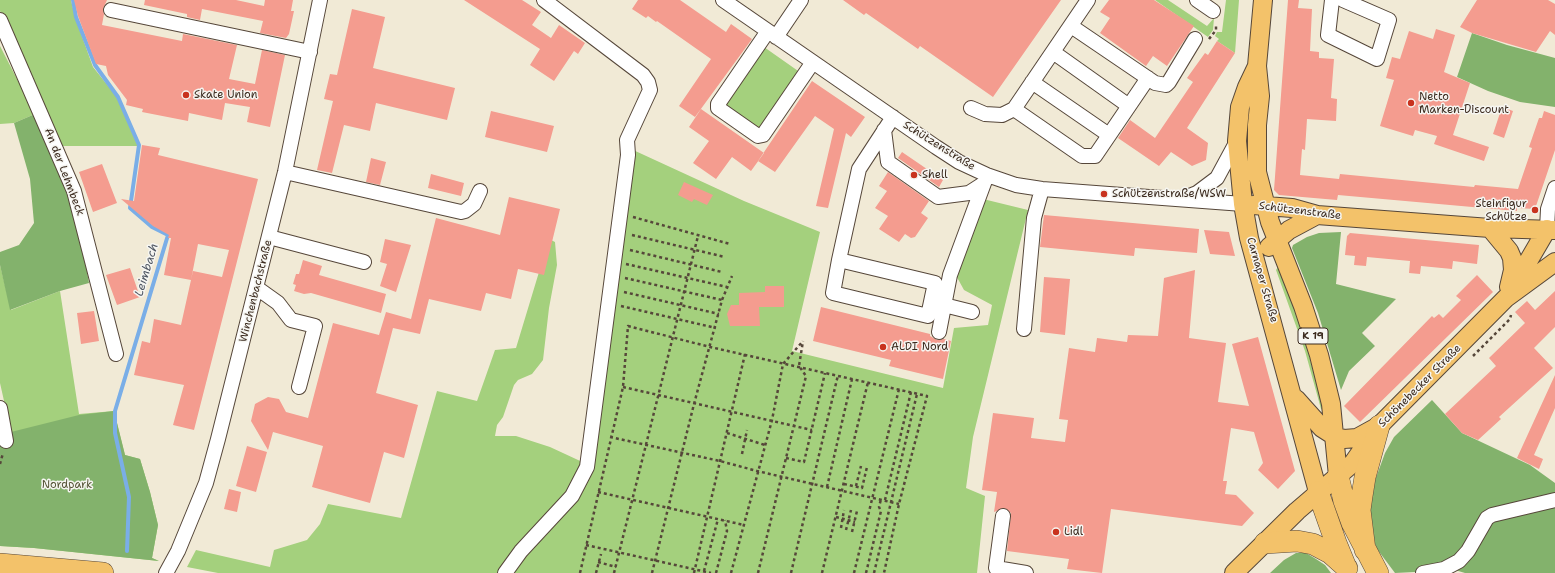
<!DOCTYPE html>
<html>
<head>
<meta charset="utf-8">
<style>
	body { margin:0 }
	canvas { display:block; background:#f1ead6 }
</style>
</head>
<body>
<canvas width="1555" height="573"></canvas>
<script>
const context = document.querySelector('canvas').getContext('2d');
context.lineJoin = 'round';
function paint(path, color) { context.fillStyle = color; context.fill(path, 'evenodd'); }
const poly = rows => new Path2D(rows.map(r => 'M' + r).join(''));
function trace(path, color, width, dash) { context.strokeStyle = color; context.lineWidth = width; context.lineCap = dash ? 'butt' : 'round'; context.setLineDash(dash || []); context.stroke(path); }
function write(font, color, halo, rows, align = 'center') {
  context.font = font + ' "Shantell Sans",sans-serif'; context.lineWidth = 3; context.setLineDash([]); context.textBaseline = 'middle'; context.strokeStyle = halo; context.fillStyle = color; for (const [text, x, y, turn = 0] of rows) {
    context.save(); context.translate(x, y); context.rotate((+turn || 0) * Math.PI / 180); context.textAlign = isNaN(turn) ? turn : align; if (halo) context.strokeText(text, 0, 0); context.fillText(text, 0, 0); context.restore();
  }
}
const green = poly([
	[0,0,71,0,75,17,93,67,117,97,138,146,59,146,0,11],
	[1155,0,1168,0,1207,26,1214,18,1213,30,1208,37],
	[1226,0,1239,0,1235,53,1217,41,1219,39,1215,36,1217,32,1222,32],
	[0,46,35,114,14,123,0,124],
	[764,47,801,73,760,130,725,108,724,103],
	[631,149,744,201,820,232,792,351,943,388,954,328,988,325,992,305,964,290,953,270,983,199,1028,210,973,437,966,488,985,496,977,573,218,573,187,567,196,550,270,567,274,550,307,540,320,524,328,504,401,518,437,391,477,401,495,350,516,348,549,239,555,242,557,265,549,308,543,360,532,374,518,380,514,385,503,417,497,425,495,436,516,436,550,447,591,466],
	[0,265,11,310,60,291,79,414,114,411,125,455,140,459,150,492,158,525,152,558,159,561,34,548,0,546,11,432,0,383],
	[1278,267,1281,270,1306,343,1323,410,1321,409,1305,351,1276,270]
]);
const forest = poly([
	[1472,33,1507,45,1555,58,1555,107,1520,102,1488,91,1457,77],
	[35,114,68,187,80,231,89,283,60,291,10,310,0,265,0,252,19,245,34,223,30,179,14,123],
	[1341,232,1336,284,1396,299,1362,333,1375,346,1349,371,1341,390,1318,313,1292,248,1293,245,1307,237,1319,233],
	[1432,400,1462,433,1530,465,1555,483,1555,573,1465,573,1455,570,1395,573,1377,549,1370,531,1366,505,1385,453,1394,437],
	[114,411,125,455,140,459,150,492,158,525,152,558,159,561,34,548,0,546,0,440,11,432,79,415],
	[1296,553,1306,553,1316,559,1325,565,1331,573,1270,573,1284,560]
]);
const stream = poly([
	[73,0,76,17,95,65,118,97,139,145,130,208,152,227,168,235,115,411,115,433,129,497,127,551]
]);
const building = poly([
	[74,0,107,0,103,9,104,14,102,25,182,41,183,34,237,45,229,79,255,84,262,50,285,55,270,127,247,122,250,107,225,103,222,120,189,113,188,121,142,112,143,109,126,105,127,100,108,75,106,66,96,64,78,16],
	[145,0,236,0,264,6,265,0,293,0,291,11,294,11,289,34,286,38,260,33,263,21,202,9,200,20,187,17,187,14,144,5],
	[464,0,522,0,541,12,532,25,551,38,559,25,585,43,578,54,574,51,554,81,530,65,540,49],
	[638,0,680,0,726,32,731,24,752,39,695,117,679,106,711,59,657,21,656,22,648,16,646,18,632,9],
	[843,0,1061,0,993,97,920,46,918,49,866,13,864,15],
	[1109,0,1154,0,1194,26,1167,66,1153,56,1146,66,1100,33,1110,18,1100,12],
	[1288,0,1299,0,1298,8,1312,9,1310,51,1319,52,1319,58,1334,59,1331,98,1337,99,1336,121,1307,119,1305,150,1302,149,1300,175,1339,179,1340,174,1474,187,1475,185,1518,189,1532,148,1529,147,1539,118,1542,118,1544,111,1555,115,1555,150,1535,209,1517,208,1517,211,1338,195,1337,200,1279,195,1274,190],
	[1477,0,1548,0,1555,4,1555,35,1550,31,1536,52,1472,33,1460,27],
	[352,9,385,17,373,68,455,88,447,120,376,103,370,131,344,125,332,173,317,170,333,101,324,99,330,74,337,75],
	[1436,29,1455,35,1444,72,1470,83,1453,135,1489,147,1484,161,1434,144,1437,136,1415,130,1413,136,1380,126,1394,80,1386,78,1392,57,1400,59,1409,31,1433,39],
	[1217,41,1235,53,1187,128,1208,143,1206,160,1192,166,1171,152,1159,166,1118,138,1130,120,1155,138,1193,82,1187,78,1205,53,1208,55],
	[812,81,865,117,851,137,846,133,828,208,816,206,834,129,815,116,775,172,758,161],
	[1502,107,1513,111,1504,138,1493,134],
	[701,109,764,153,751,171,732,157,716,179,693,163,709,141,689,127],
	[491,111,554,126,547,152,485,137],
	[142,145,160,148,158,155,258,179,194,430,173,425,184,385,134,375,142,341,150,343,154,319,181,325,193,271,222,277,229,250,198,244,191,280,164,275,171,238,168,238,169,235,153,226,121,199,134,201],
	[902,152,943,180,939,187,898,158],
	[371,158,386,162,380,185,366,182],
	[102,164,117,203,93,212,79,172],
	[888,172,929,201,921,213,928,218,915,237,911,238,905,234,899,242,879,229,888,216,875,208,887,191,879,186],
	[431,174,464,183,461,196,428,188],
	[684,182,713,195,707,205,694,199,692,202,678,195],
	[509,197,560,209,544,275,518,269,511,299,486,293,481,311,429,299,420,334,393,328,376,393,418,405,404,458,384,452,370,503,312,487,323,446,273,432,268,450,251,421,255,404,268,397,279,399,286,412,308,418,333,323,379,335,386,312,411,319,436,218,500,235],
	[1044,215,1199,229,1197,253,1135,248,1134,256,1040,247],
	[1204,230,1229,232,1235,256,1210,254],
	[1350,233,1479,245,1477,264,1453,261,1452,269,1421,266,1420,274,1409,273,1410,261,1367,257,1366,266,1354,265,1355,256,1345,255,1347,236],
	[385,239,411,245,396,292,380,286,387,264,380,262],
	[303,260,322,266,319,275,386,294,381,313,311,293,304,294,294,291,296,285,293,284,296,274,299,274],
	[130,268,140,297,117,305,106,275],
	[1195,270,1189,338,1226,343,1218,402,1249,406,1232,344,1258,337,1295,471,1278,489,1258,470,1263,463,1254,432,1231,428,1223,481,1227,481,1225,494,1236,495,1254,513,1242,526,1111,509,1102,573,1067,569,1069,559,1007,551,1011,513,1004,508,994,512,997,492,982,490,993,413,1034,418,1031,438,1065,442,1068,420,1059,419,1069,348,1095,352,1097,338,1127,342,1128,335,1158,336,1164,278],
	[1477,275,1493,292,1360,422,1344,406,1432,316,1434,318,1439,314,1443,318,1461,300,1456,296],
	[1044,277,1070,279,1065,335,1040,332],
	[765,286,784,286,784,307,759,307,760,326,730,326,727,314,731,305,739,305,739,293,765,292],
	[1555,291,1555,327,1534,348,1553,368,1499,417,1501,419,1478,440,1462,433,1445,414,1496,366,1489,358,1525,323,1515,312,1527,301,1535,310],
	[821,307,930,334,930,336,937,340,944,339,951,341,943,379,889,366,891,360,813,341],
	[94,311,99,341,81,344,77,313],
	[1555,375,1555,408,1534,455,1543,459,1539,469,1517,458],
	[247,446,267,452,256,492,236,486],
	[229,489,241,492,237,512,224,509]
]);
const path = poly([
	[1209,39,1216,30,1216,24],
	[633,217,730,244],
	[632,235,725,257],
	[630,250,722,272],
	[626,264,727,287],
	[625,278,722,300],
	[624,292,719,314],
	[621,306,716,328],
	[1473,356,1510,319,1511,315],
	[623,387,812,430],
	[727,433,765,445],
	[610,437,720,461,757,471,899,504],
	[742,454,747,430],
	[786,458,804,462,825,373],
	[0,464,3,453],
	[844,484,862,488,867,467],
	[856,486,861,466],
	[827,487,852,379],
	[598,492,744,525],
	[885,500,911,392],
	[836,517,855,522],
	[841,528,844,510],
	[846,530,851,510],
	[852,532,857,511],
	[586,545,711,573],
	[598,562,616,567],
	[704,571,718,519],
	[580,573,623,387,628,326,710,347,927,396,899,504,884,573],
	[596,573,601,554],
	[614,573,698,236],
	[652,573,694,404,722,300,732,276],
	[694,573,745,354],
	[716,573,727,531,725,520],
	[731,573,772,420,783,364,803,341],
	[758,573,806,376,799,366,803,341],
	[791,573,838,375],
	[822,573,868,382],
	[854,573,899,389],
	[866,573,881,511,879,507,881,499],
	[874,573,917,394]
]);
const minor = poly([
	[723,0,936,147,959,162,987,175,1016,185,1042,189,1243,204],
	[1197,0,1213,11],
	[1332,0,1328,35,1377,59,1389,20,1343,0],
	[111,10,310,52],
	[0,20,74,191,116,354],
	[1071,26,1155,83,1166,85,1169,82,1195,39],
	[768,31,718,104,718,108,758,136,763,135,813,62],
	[776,37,801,0],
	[1053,52,1129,106],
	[1032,82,1109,135],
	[971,108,985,114,1002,115,1014,109,1088,0],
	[1014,109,1082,156,1095,156,1148,78],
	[884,130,888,162,938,197,969,193,983,184],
	[285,172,461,212,465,211,474,204,480,191],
	[1182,199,1197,193,1217,178,1237,141],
	[1547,229,1548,209,1555,188],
	[269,237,364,262],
	[839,260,935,283,928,316,833,293,839,260,859,169,893,117],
	[257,288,278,303,291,320,315,326,299,387],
	[944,305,972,312],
	[1024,329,1034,218,1042,189],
	[939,332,950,275,987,175],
	[0,408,6,441],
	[1003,516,996,568,1026,573],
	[166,573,178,551,206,483,218,439,285,172,320,0],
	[505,573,521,551,572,496,587,467,628,155,627,140,650,90,648,82,643,75,544,0],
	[1423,573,1444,569,1459,561,1468,551,1487,518,1492,515,1555,500]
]);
const major = poly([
	[1263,0,1257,66,1260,96,1257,125,1257,172,1270,222,1303,306,1319,355,1331,404,1338,476],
	[1257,66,1247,87,1240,107,1237,141,1243,204,1249,238,1318,492],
	[1253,205,1292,208,1317,215,1490,228,1555,230],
	[1490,228,1509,251,1512,258,1513,270,1509,287],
	[1269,247,1289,230,1317,215],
	[1512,289,1547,229],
	[1296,399,1322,428,1336,437,1344,439,1357,438,1377,427],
	[1234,573,1297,511,1353,463,1379,426,1506,298,1555,262]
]);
const highway = poly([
	[1338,476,1344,501,1352,523,1378,573],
	[1318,492,1336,543,1345,565],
	[1265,543,1297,541,1313,544,1330,553,1347,568],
	[1365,550,1360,510,1362,496,1365,477,1379,426],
	[0,564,103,573]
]);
const markers = [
	[186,95,4,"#c8321e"],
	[1411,103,4,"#c8321e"],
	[914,175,4,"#c8321e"],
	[1104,194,4,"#c8321e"],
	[1535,210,4,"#c8321e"],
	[883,347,4,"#c8321e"],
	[1056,532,4,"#c8321e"]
];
const shields = [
	[1313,336,30]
];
const shieldNames = [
	["K 19",1313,336]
];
const poiNames = [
	["Skate Union",194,95],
	["Netto",1419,97],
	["Marken-Discount",1419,110],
	["Shell",922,175],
	["Schützenstraße/WSW",1112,194],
	["Steinfigur",1527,204,"right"],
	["Schütze",1527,217,"right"],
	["ALDI Nord",891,347],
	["Lidl",1064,532]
];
const streetNames = [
	["Schützenstraße",939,146,32],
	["An der Lehmbeck",64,172,69],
	["Schützenstraße",1300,211,7],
	["Carnaper Straße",1262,280,74],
	["Winchenbachstraße",256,291,-76],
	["Schönebecker Straße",1420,386,-45]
];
const parkNames = [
	["Nordpark",67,485]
];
const waterNames = [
	["Leimbach",147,270,-73]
];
paint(green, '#a4d07d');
paint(forest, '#83b26c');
trace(stream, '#7aaee7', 4);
paint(building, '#f49c8f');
trace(minor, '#56473a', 16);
trace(major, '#56473a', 20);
trace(highway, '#56473a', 22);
trace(path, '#56473a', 2.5, [3, 3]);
trace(minor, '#fff', 14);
trace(major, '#f3c26a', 18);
trace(highway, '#f3c26a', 21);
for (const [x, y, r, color] of markers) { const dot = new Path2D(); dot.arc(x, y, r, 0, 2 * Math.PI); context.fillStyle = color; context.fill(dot); trace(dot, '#f6f6f2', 1.5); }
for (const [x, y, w] of shields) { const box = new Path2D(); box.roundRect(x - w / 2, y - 8, w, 16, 3); context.fillStyle = '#f6f6f2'; context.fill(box); trace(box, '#3b2a1e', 1); }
write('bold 10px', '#3b2a1e', null, shieldNames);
write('11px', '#3b2a1e', '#f6f6f2', poiNames, 'left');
write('11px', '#3b2a1e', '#f6f6f2', streetNames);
write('11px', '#555436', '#f6f6f2', parkNames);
write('italic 12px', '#515864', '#f6f6f2', waterNames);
</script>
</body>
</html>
